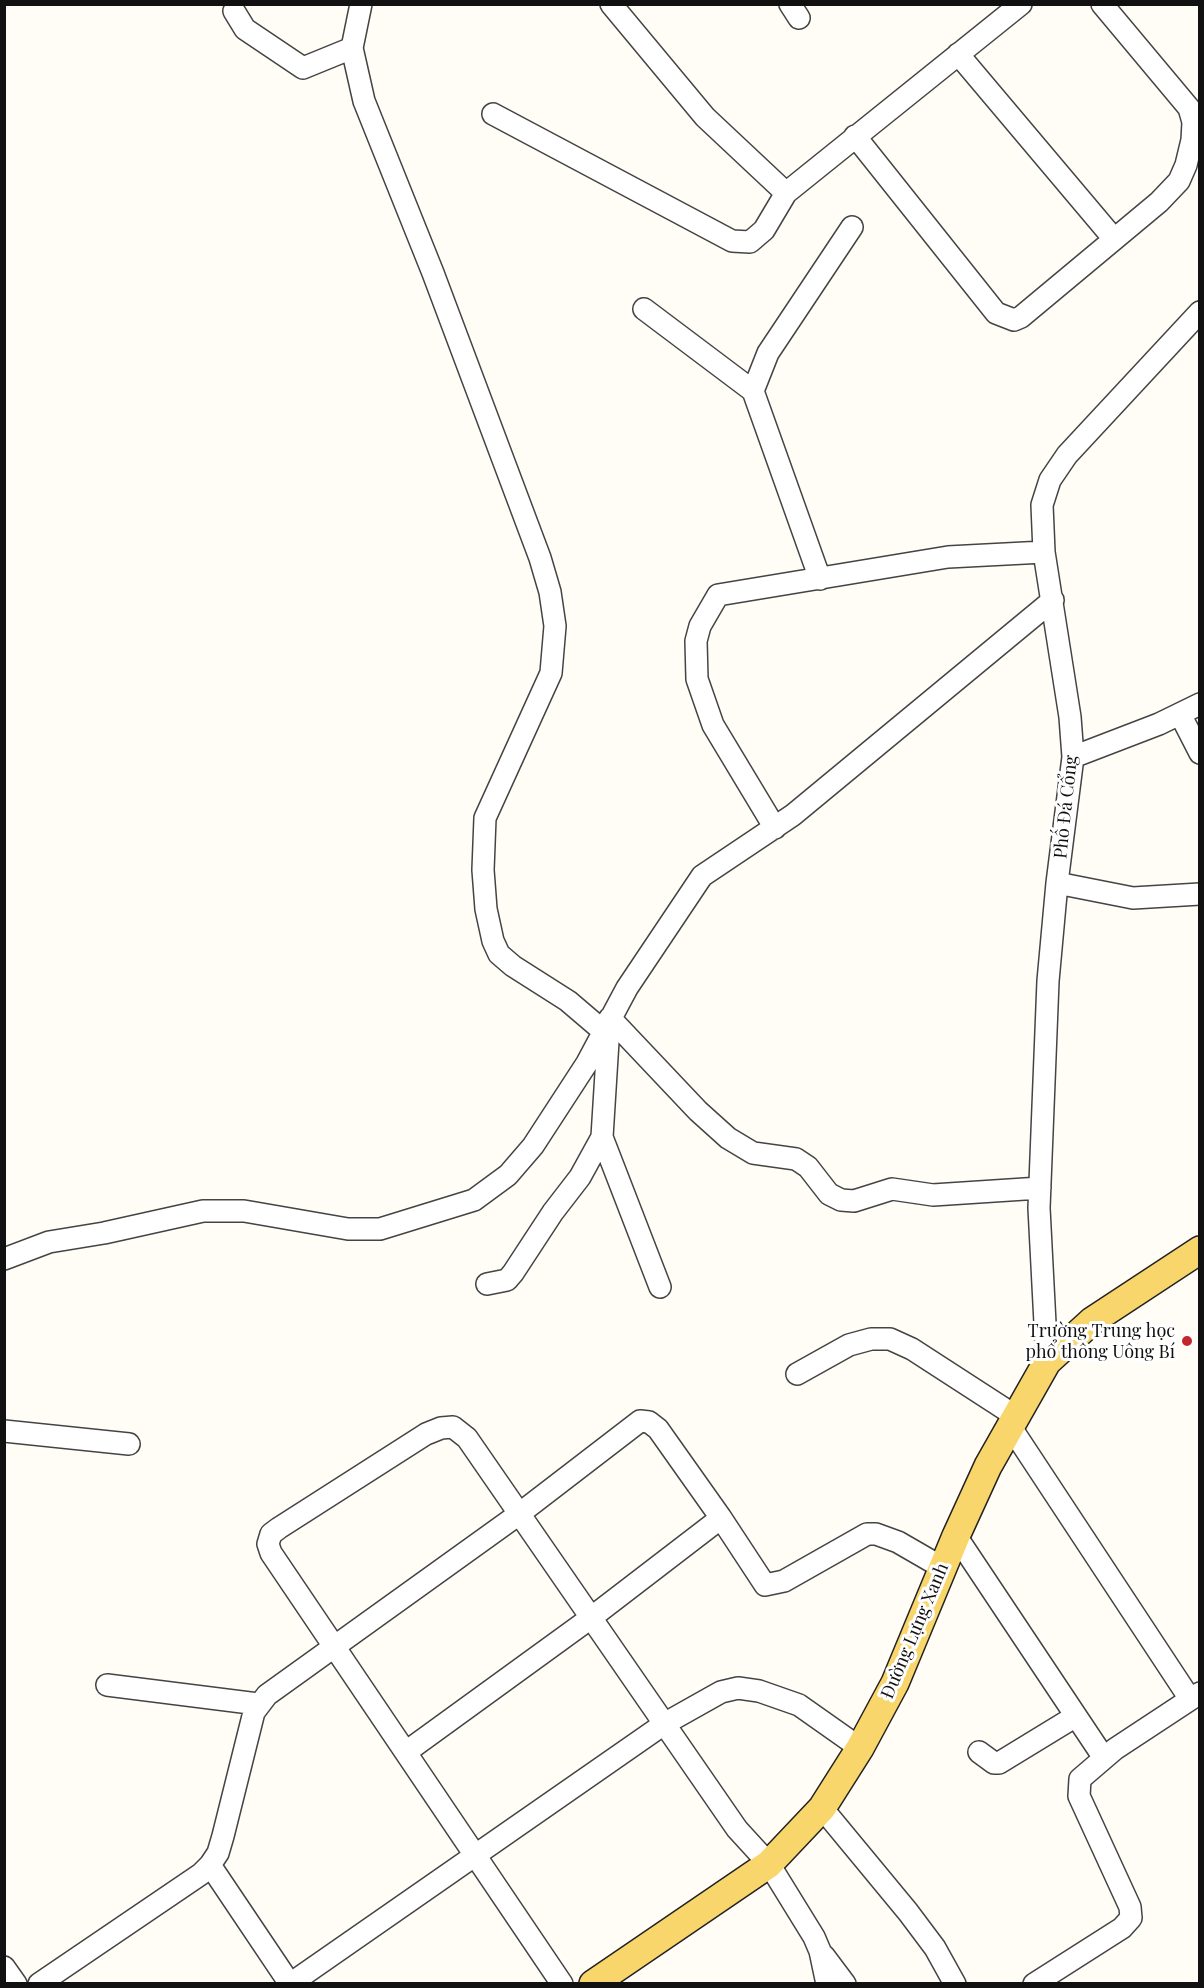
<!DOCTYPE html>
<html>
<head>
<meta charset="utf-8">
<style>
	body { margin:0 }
	#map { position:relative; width:1204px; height:1988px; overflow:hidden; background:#fffdf5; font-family:"Playfair Display",serif }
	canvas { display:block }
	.frame { position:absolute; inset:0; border:6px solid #111; pointer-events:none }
</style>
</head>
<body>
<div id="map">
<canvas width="1204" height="1988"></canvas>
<div class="frame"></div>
</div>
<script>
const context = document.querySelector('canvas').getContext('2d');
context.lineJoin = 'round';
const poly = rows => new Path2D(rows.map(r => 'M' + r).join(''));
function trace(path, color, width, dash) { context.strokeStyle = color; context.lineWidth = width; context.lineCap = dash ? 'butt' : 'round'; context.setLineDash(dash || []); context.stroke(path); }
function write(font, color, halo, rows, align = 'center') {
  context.font = font + ' "Playfair Display",serif'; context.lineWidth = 6; context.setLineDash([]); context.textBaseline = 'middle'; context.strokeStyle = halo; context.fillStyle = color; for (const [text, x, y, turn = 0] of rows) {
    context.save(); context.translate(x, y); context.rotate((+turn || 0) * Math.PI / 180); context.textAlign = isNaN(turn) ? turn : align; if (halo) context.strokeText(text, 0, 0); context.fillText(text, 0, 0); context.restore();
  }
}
const minor = poly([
	[361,4,352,48,364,101,433,273,540,558,550,592,555,626,551,673,485,818,483,870,486,909,493,941,499,954,513,966,568,1001,602,1030],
	[611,4,705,117,786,193],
	[790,4,799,18],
	[234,11,245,29,303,68,352,48],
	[958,54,1114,239],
	[493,114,732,241,750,242,764,230,786,193,1021,4],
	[855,136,996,313,1014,320,1021,317,1159,202,1179,181,1186,165,1192,140,1193,122,1189,108,1102,4],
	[644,309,753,391,820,579],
	[753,391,768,353,852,227],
	[1180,714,1200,753],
	[1073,757,1159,724,1200,704],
	[775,828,713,725,697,679,696,641,700,626,718,595,948,557,1044,552],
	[1057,883,1133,898,1200,894],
	[610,1018,698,1111,728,1138,753,1153,796,1159,808,1167,829,1194,841,1200,854,1201,892,1189,933,1195,1040,1188],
	[602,1137,660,1287],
	[4,1259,49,1242,104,1233,203,1211,244,1211,348,1229,380,1229,474,1200,508,1175,533,1146,587,1063,627,988,702,876,793,815,1053,600],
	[487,1284,507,1280,513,1273,553,1212,580,1177,602,1137,609,1025],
	[1047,1362,1039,1208,1048,981,1057,883,1073,757,1070,717,1044,552,1042,505,1050,480,1067,455,1200,312],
	[797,1374,849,1345,871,1339,890,1339,912,1349,1017,1417],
	[1010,1426,1190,1699],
	[4,1431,129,1444],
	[956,1536,1104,1758],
	[107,1685,258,1704],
	[406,1752,592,1617,721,1518],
	[979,1752,994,1763,999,1763,1076,1716],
	[822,1808,908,1912,935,1948,955,1984],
	[210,1865,290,1984],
	[824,1956,845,1984],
	[4,1967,16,1984],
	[39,1984,201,1874,210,1865,218,1853,223,1836,254,1712,267,1695,519,1514,640,1421,649,1422,658,1429,721,1518,765,1585,784,1581,867,1534,876,1534,898,1542,943,1568],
	[290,1984,664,1724,721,1692,738,1688,759,1691,799,1705,860,1748],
	[562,1984,271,1553,268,1544,271,1534,279,1528,426,1434,441,1428,453,1427,467,1438,737,1829,769,1864,814,1937,820,1951,827,1984],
	[1034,1984,1122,1928,1131,1918,1130,1907,1079,1796,1080,1779,1115,1749,1200,1693]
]);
const major = poly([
	[593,1984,769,1864,822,1808,860,1748,895,1683,956,1536,988,1466,1047,1362,1092,1321,1200,1250]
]);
const markers = [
	[1187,1341,6,"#c4262e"]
];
const streetNames = [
	["Phố Đá Cổng",1066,807,-84],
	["Đường Lựng Xanh",915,1631,-67]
];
const poiNames = [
	["Trường Trung học",1175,1331],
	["phổ thông Uông Bí",1175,1352]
];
trace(minor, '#444', 24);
trace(major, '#222', 30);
trace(minor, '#fff', 21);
trace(major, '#f9d66b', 27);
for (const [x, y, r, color] of markers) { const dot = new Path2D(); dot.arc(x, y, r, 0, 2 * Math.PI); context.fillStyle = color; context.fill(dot); trace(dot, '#fff', 2); }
write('18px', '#111', '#fff', streetNames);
write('18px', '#111', '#fff', poiNames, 'right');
</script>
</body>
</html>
